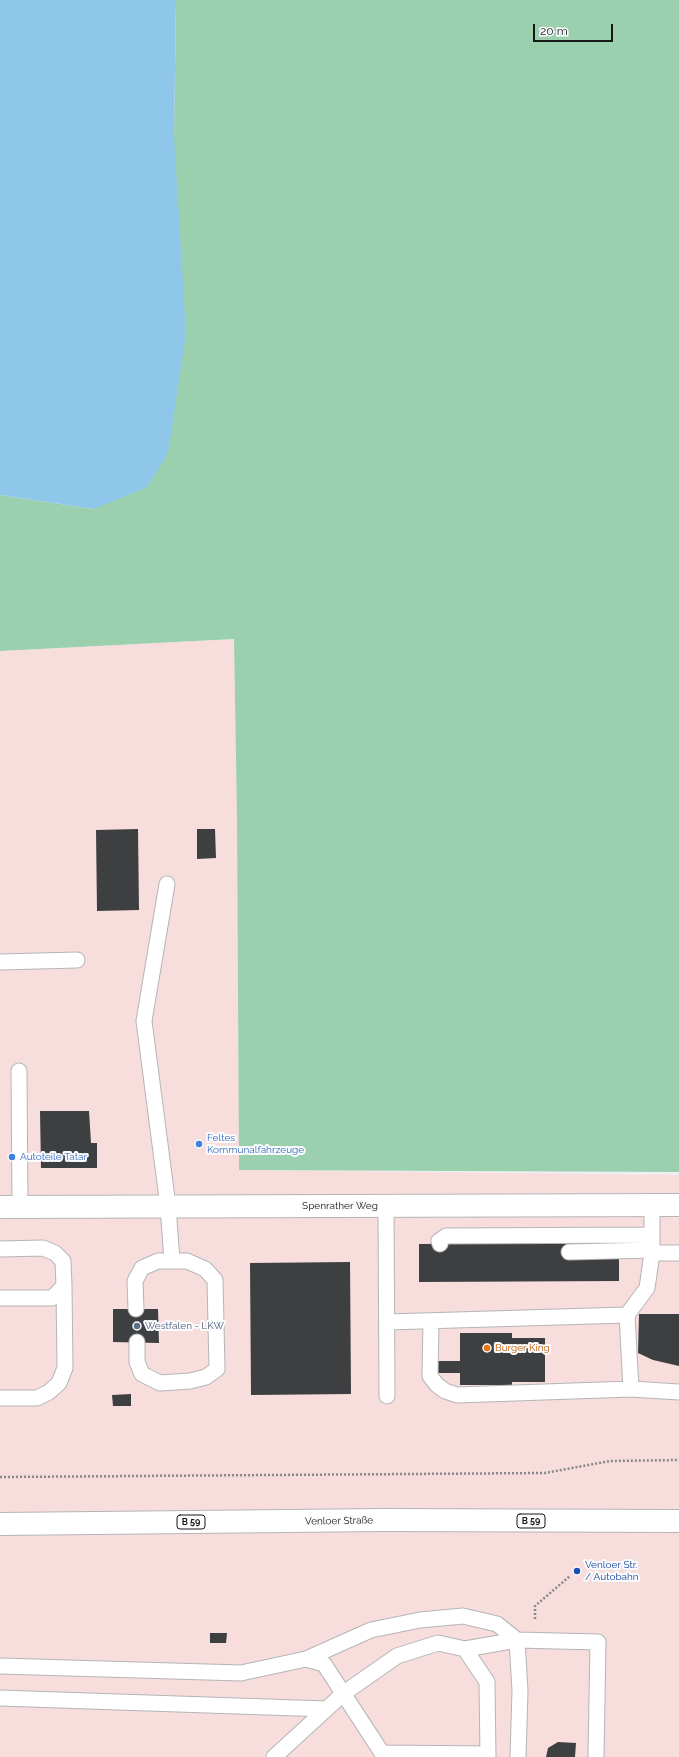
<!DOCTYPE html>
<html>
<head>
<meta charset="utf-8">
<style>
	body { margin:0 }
	#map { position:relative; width:679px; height:1757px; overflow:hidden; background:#eeeff1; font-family:Raleway,sans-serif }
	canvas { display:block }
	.scale { position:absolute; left:533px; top:24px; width:80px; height:18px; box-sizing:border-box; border:2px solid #171718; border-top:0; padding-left:5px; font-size:12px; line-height:14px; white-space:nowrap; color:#171718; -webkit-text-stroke:3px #fbfcfe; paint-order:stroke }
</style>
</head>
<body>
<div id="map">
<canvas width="679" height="1757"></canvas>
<div class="scale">20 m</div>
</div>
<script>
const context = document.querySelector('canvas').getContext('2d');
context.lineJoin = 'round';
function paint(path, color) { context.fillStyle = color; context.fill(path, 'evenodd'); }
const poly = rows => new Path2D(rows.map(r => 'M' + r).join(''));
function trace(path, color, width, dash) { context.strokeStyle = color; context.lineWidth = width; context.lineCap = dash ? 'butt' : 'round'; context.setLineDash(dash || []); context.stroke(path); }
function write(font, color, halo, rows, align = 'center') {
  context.font = font + ' Raleway,sans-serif'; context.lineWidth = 4; context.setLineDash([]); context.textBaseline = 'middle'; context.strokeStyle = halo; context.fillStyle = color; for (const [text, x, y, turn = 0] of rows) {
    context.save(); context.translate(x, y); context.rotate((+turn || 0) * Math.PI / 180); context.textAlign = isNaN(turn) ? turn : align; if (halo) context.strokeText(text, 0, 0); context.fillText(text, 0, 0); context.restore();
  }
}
const commercial = poly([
	[234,639,237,819,239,1170,679,1175,679,1757,0,1757,0,651]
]);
const green = poly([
	[176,0,679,0,679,1172,239,1170,237,819,234,639,0,651,0,495,94,509,174,136]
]);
const water = poly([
	[0,0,176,0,174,136,186,333,168,453,147,487,94,509,0,495]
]);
const building = poly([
	[138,829,139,910,97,911,96,830],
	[197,829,215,829,216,858,197,859],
	[40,1111,89,1111,91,1143,97,1143,97,1168,41,1168],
	[569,1243,569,1259,619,1258,619,1281,419,1282,419,1244],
	[350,1262,351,1394,251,1395,250,1263],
	[113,1309,158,1309,159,1343,113,1342],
	[639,1314,679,1314,679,1366,653,1360,638,1353],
	[460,1333,512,1333,512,1338,545,1338,545,1382,512,1382,512,1385,460,1385,460,1373,438,1373,438,1361,460,1361],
	[131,1394,131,1406,113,1406,112,1395],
	[210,1633,227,1633,226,1643,210,1643],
	[558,1742,576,1743,575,1757,546,1757,548,1748]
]);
const path = poly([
	[0,1477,545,1473,610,1461,679,1460],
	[535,1619,535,1606,570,1576]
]);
const lane = poly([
	[167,884,144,1021,168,1206,172,1261],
	[0,962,77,960],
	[19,1071,20,1207],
	[652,1205,652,1253,679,1253],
	[386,1206,387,1396],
	[440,1244,439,1241,446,1236,652,1235],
	[0,1249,43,1248,55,1253,63,1261,64,1286,52,1298,0,1298],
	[569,1252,652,1250],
	[652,1253,647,1288,627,1315,631,1389,679,1392],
	[136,1309,135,1281,142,1268,158,1261,187,1261,205,1269,215,1280,217,1369,206,1377,190,1381,160,1383,142,1374,137,1362,137,1342],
	[431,1321,430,1376,437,1385,445,1391,457,1395,631,1389],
	[387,1322,627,1315],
	[0,1398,37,1398,49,1392,59,1383,65,1368,64,1286],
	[465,1649,517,1640,598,1642,596,1757],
	[306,1659,324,1664,382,1753,488,1754],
	[0,1666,241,1673,306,1659,371,1630,420,1620,463,1616,497,1624,517,1640,520,1691,518,1757],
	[0,1698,326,1709],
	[274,1757,344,1693,397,1656,438,1643,465,1649,487,1682,488,1757]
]);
const street = poly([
	[0,1207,679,1205]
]);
const primary = poly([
	[0,1524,383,1520,679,1521]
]);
const markers = [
	[199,1144,4,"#3f7fe0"],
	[12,1157,4,"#3f7fe0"],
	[137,1326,4,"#5c6f8a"],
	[487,1348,4,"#e8710a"],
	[577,1571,4,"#1a4fb4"]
];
const shields = [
	[531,1521,28],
	[191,1522,28]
];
const shieldNames = [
	["B 59",531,1521],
	["B 59",191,1522]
];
const shopNames = [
	["Feltes",207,1138],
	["Kommunalfahrzeuge",207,1150],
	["Autoteile Tatar",20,1157]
];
const streetNames = [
	["Spenrather Weg",340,1206],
	["Venloer Straße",339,1521,-1]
];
const serviceNames = [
	["Westfalen - LKW",145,1326]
];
const foodNames = [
	["Burger King",495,1348]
];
const transitNames = [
	["Venloer Str.",585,1565],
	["/ Autobahn",585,1577]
];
paint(commercial, '#f8dddd');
paint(green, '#9bd0af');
paint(water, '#8fc7eb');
paint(building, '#3e3f41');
trace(lane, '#b4b5b7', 17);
trace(street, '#b4b5b7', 24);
trace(primary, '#b4b5b7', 24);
trace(path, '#87888a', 2.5, [2, 2]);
trace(lane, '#fff', 15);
trace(street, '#fff', 22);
trace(primary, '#fff', 22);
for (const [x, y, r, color] of markers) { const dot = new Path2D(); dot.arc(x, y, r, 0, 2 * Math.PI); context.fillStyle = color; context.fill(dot); trace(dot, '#fbfcfe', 1.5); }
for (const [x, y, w] of shields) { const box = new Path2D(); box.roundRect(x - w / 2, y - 7, w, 14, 3); context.fillStyle = '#fbfcfe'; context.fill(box); trace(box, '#171718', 1); }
write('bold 9px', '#171718', null, shieldNames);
write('10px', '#366cbe', '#fbfcfe', shopNames, 'left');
write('10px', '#171718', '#fbfcfe', streetNames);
write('10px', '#4e5e75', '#fbfcfe', serviceNames, 'left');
write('10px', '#c56008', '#fbfcfe', foodNames, 'left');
write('10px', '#164399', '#fbfcfe', transitNames, 'left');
</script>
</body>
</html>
